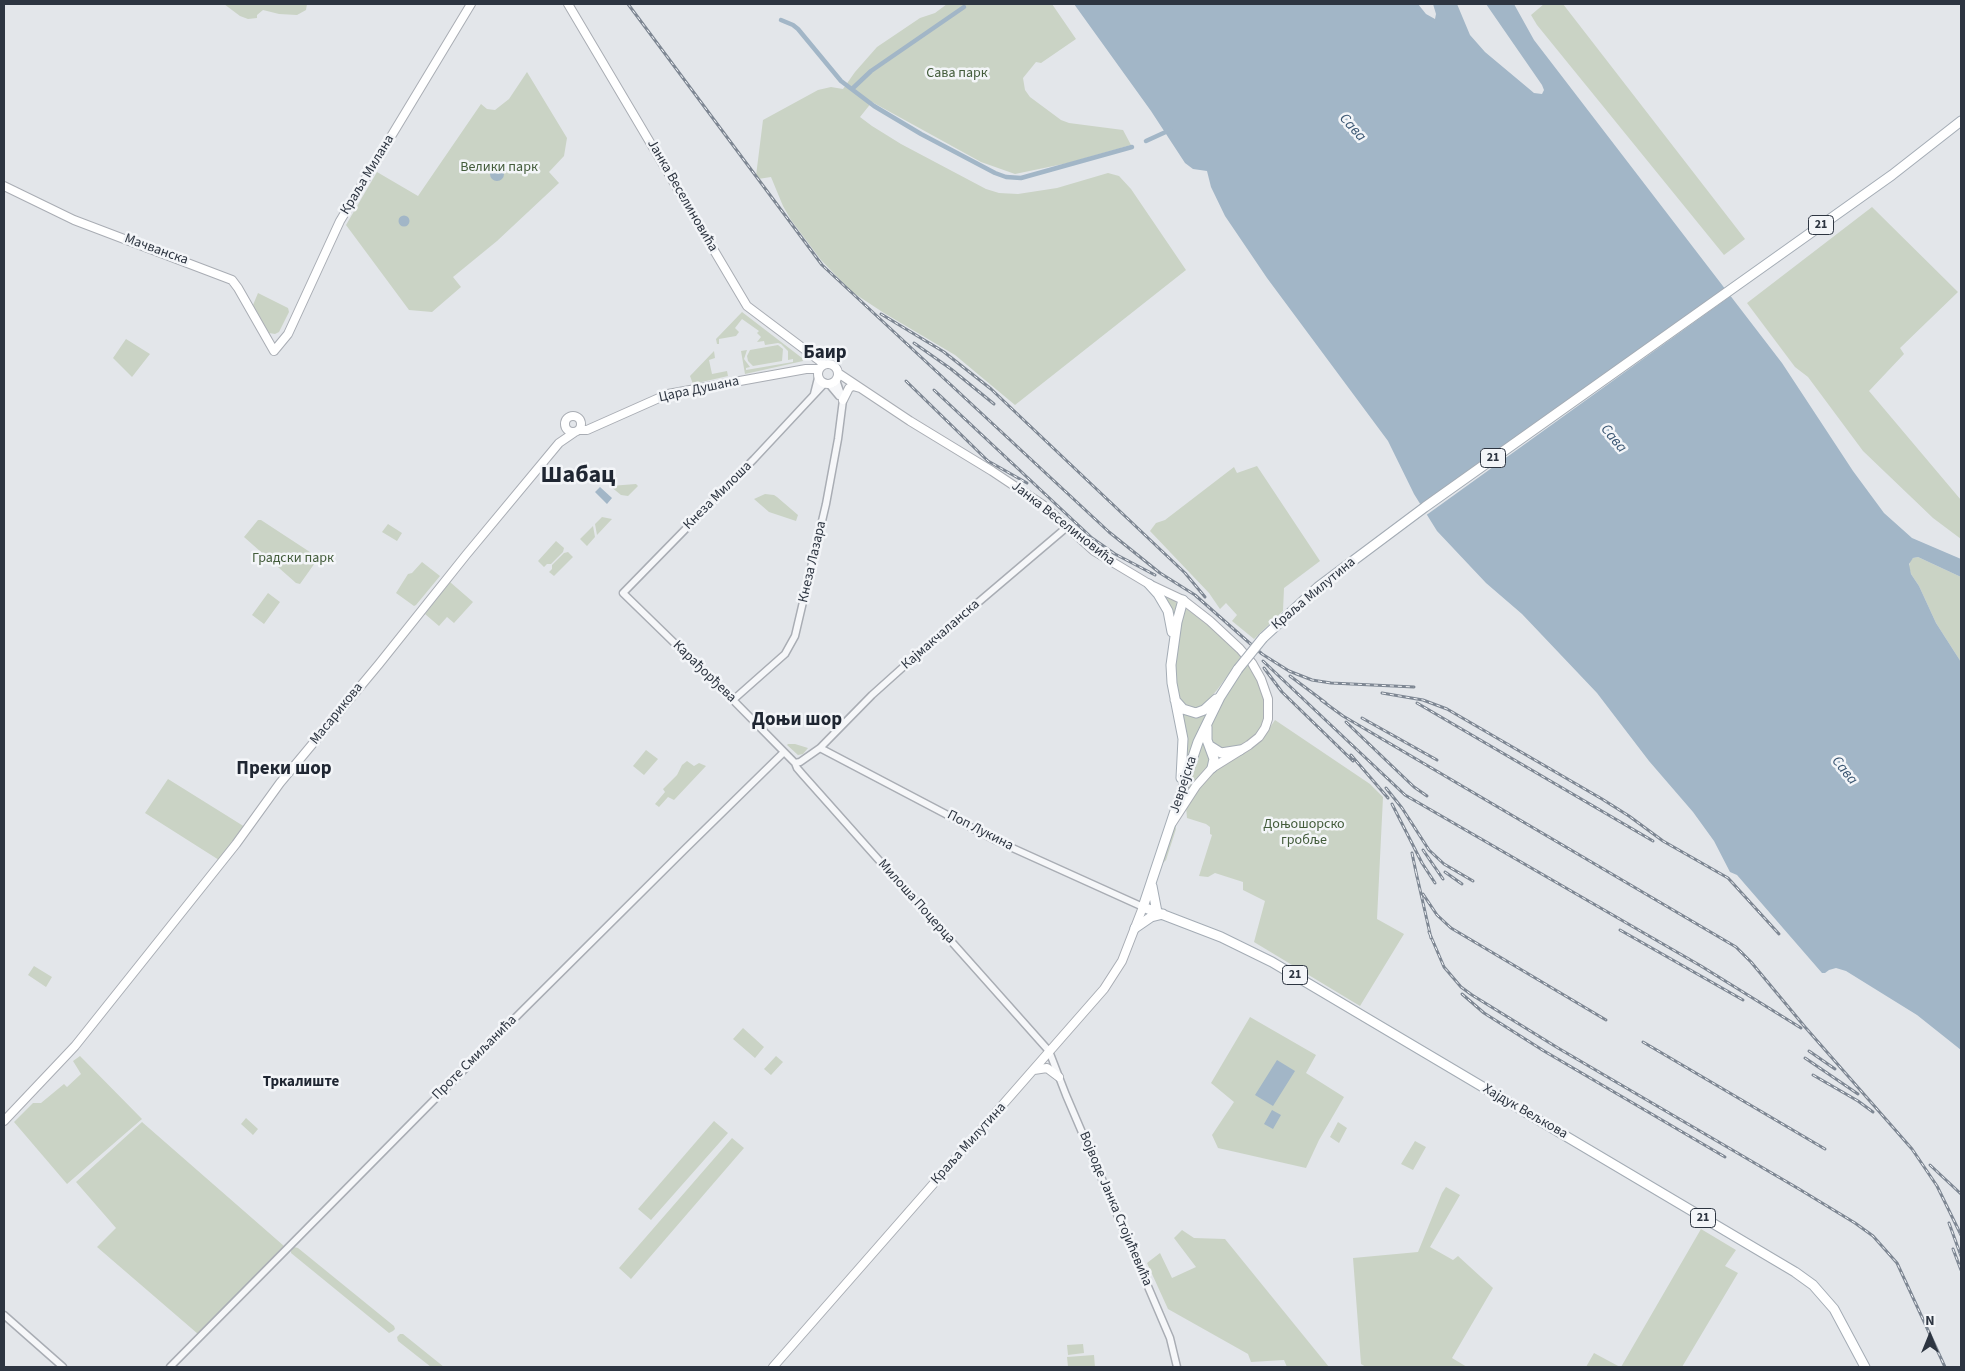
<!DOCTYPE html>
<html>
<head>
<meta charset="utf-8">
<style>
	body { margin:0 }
	#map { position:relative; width:1965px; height:1371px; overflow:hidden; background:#e3e6ea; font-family:"Source Sans 3",sans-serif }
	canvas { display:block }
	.frame { position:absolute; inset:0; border:5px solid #2d3541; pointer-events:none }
	.north { position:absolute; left:1905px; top:1311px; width:50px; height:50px; -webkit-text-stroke:4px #f3f5f8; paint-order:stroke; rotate:0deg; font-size:14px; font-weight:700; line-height:20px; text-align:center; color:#2d3541 }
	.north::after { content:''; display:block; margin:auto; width:18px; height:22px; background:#2d3541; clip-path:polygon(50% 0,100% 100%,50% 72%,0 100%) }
</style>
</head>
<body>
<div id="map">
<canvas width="1965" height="1371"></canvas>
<div class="frame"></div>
<div class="north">N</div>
</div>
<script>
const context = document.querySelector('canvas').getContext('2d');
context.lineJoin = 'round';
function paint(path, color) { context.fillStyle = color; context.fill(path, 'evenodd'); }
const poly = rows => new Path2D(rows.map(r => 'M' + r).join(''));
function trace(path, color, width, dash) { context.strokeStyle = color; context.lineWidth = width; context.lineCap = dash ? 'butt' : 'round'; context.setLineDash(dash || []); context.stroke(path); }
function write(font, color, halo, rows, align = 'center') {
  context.font = font + ' "Source Sans 3",sans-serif'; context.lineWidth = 5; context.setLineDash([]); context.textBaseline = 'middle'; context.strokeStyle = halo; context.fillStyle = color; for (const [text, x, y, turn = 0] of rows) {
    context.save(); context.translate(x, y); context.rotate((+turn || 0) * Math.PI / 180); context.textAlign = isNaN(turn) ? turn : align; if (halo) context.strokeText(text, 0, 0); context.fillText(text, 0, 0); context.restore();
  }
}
const green = poly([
	[224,4,307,4,306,10,297,15,279,14,263,10,257,15,257,18,248,19,240,16],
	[947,4,1052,4,1076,39,1041,63,1036,62,1023,78,1025,90,1030,97,1061,120,1069,123,1123,130,1131,145,1068,163,1015,174,981,162,872,102,860,117,872,126,901,144,986,189,999,193,1018,194,1057,188,1108,173,1119,176,1131,189,1186,270,1015,405,955,355,884,313,852,292,821,260,791,220,783,206,771,177,758,179,756,176,763,120,818,90,831,87,843,89,855,72,877,47,920,18,935,13],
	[1544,4,1563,4,1745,239,1724,255,1537,25,1531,15],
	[527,72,567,138,564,156,549,172,559,183,497,241,453,277,461,287,432,312,409,310,346,225,377,172,418,196,481,104,487,109,495,110,509,99],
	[1872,207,1958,292,1900,348,1904,354,1869,391,1961,500,1961,539,1933,518,1863,451,1808,377,1795,367,1747,303],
	[258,293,288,308,289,312,279,332,275,334,269,333,253,305],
	[742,312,802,358,803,361,745,374,741,351,747,350,744,359,750,367,746,368,746,370,793,362,793,359,788,360,788,351,781,344,778,343,765,345,764,341,757,342,761,337,757,333,759,331,742,319,735,328,739,332,736,336,719,339,719,344,717,344,716,339],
	[126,339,150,354,132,377,113,358],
	[778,345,783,349,782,361,753,366,748,361,747,356,750,350],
	[714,351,715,358,709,360,712,374,727,371,728,376,693,384,690,376],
	[1257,466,1320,561,1284,588,1283,611,1254,639,1232,621,1237,615,1226,603,1220,609,1209,593,1150,531,1156,523,1165,520,1234,467,1237,473],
	[636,484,638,486,628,496,621,495,610,486],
	[765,494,774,495,777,497,798,515,796,521,769,512,754,499],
	[602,517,612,519,597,535,595,524],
	[258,520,261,520,316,556,317,560,300,584,296,583,244,537],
	[388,524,402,533,397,541,382,532],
	[593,526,595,537,587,546,580,539],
	[556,541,564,548,563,552,551,564,547,564,544,567,538,561],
	[568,552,573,557,554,576,549,572,552,569,552,565,564,553],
	[1918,557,1961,577,1961,662,1936,623,1919,586,1911,574,1909,567,1910,561,1913,558],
	[422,562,440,576,416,605,414,606,396,593,408,574,412,573],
	[450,582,473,602,454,623,447,617,439,626,425,614],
	[268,593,280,602,264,624,252,615],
	[1162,594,1175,601,1178,605,1175,624],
	[1184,607,1225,638,1242,656,1217,690,1200,709,1187,708,1177,695,1174,657],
	[1248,661,1258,680,1265,701,1265,721,1258,733,1241,747,1224,751,1212,744,1209,728,1214,714],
	[1210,707,1185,767,1180,710,1184,713],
	[1275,720,1370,784,1383,797,1377,919,1404,934,1360,1006,1254,942,1265,901,1243,890,1243,882,1215,873,1208,877,1199,876,1212,835,1210,834,1210,827,1206,824,1187,818,1186,807,1197,789,1212,772,1260,742],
	[1204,738,1212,761,1180,810,1193,768],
	[788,744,795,744,808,748,803,754,798,755,787,745],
	[646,750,658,759,644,775,633,766],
	[687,761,694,766,699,763,706,766,674,800,668,797,659,807,655,804,665,792,663,789,677,775,682,765],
	[168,779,245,827,219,860,145,813],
	[1175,822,1176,829,1166,860,1162,864],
	[34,966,52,977,46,987,28,975],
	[1250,1017,1316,1055,1306,1073,1344,1097,1319,1140,1306,1168,1218,1148,1212,1135,1234,1102,1211,1083],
	[743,1028,764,1047,755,1058,733,1039],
	[80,1056,142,1119,67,1184,14,1122,33,1103,41,1103,64,1084,67,1087,81,1074,73,1061],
	[776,1056,783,1062,771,1075,764,1069],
	[246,1118,258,1129,253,1135,241,1124],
	[714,1121,728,1133,651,1220,638,1209],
	[142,1122,284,1246,198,1334,97,1247,116,1228,76,1182],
	[1338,1122,1347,1128,1339,1143,1330,1137],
	[732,1138,744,1148,631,1279,619,1268],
	[1415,1141,1426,1147,1413,1170,1401,1164],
	[1446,1187,1460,1195,1430,1247,1453,1260,1458,1256,1493,1288,1452,1358,1467,1367,1366,1367,1361,1364,1353,1258,1418,1252,1442,1193],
	[1701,1229,1736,1250,1725,1266,1738,1273,1682,1367,1621,1367],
	[1182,1230,1194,1238,1225,1239,1329,1367,1287,1367,1284,1360,1251,1362,1248,1354,1168,1309,1147,1263,1160,1253,1172,1278,1196,1267,1174,1238],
	[294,1247,298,1248,394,1326,395,1329,393,1331,389,1333,291,1253,291,1251],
	[400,1334,403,1334,444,1367,431,1367,398,1341,397,1337],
	[1083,1344,1084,1353,1068,1355,1067,1345],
	[1594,1353,1620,1367,1586,1367],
	[1094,1355,1095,1367,1068,1367,1067,1357]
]);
const water = poly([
	[1074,4,1418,4,1426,14,1435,19,1436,14,1433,4,1457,4,1470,35,1485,52,1534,93,1542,94,1544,90,1542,85,1486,4,1514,4,1534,40,1782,363,1853,471,1884,513,1912,538,1961,559,1961,577,1918,557,1913,558,1909,564,1911,574,1919,586,1936,623,1961,662,1961,1050,1917,1015,1846,971,1836,968,1829,970,1825,973,1822,973,1737,875,1730,872,1714,841,1693,812,1649,761,1597,693,1522,614,1486,583,1437,531,1414,494,1388,441,1267,278,1225,216,1211,187,1207,171,1193,169,1185,163,1151,111],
	'490 174a7 7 0 1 1 14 0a7 7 0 1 1-14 0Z',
	'398.5 221a5.5 5.5 0 1 1 11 0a5.5 5.5 0 1 1-11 0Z',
	[600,487,612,498,607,504,595,492],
	[1277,1060,1295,1071,1273,1106,1255,1095],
	[1272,1110,1281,1115,1273,1129,1264,1124]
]);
const pier = poly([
	[1728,289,1732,295,1425,516,1420,509]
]);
const canal = poly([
	[781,20,793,25,798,29,841,81,874,106,921,134,995,173,1006,177,1021,178,1132,147],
	[852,89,871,71,964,7],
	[1146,141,1170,130]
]);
const tertiary = poly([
	[825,383,754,459,623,593,734,701,795,763,797,768,803,775,1049,1051,1066,1095,1170,1338,1177,1367],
	[829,384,839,396],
	[814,394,818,378],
	[733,700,785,654,795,636,826,504,838,439,843,400,836,380],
	[820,748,997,841,1143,907],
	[795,763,800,762,820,748,872,695,921,651,1067,527],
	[4,1315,63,1367],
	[170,1367,522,1011,684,850,784,752]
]);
const secondary = poly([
	[568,4,747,306,824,364],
	[4,186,74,220,232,280,238,288,274,351,288,334,340,221,471,4],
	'818 374a10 10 0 1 1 20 0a10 10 0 1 1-20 0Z',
	[838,373,910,421,992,471,1043,505,1094,551,1149,584,1183,600,1210,621,1240,649,1252,663,1261,679,1268,699,1268,719,1265,728,1259,737,1249,745,1212,768,1196,786,1172,823],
	[843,400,849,388,853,386,860,388],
	'565 424a8 8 0 1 1 16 0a8 8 0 1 1-16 0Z',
	[579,430,587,430,668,394,806,369,819,369],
	[1034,1070,1047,1068,1059,1077],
	[4,1121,75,1046,236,844,280,783,379,664,466,555,559,443,575,432],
	[773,1367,1104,989,1122,961,1143,907]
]);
const primary = poly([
	[1149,584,1158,594,1168,611,1172,632],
	[1263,638,1318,587,1425,507,1892,175,1961,121],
	[1238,669,1220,697,1198,742,1143,907,1221,937,1272,962,1795,1272,1813,1285,1834,1309,1865,1367],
	[1175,700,1183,709,1196,713,1204,710,1216,699],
	[1207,727,1207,740,1214,759,1212,768],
	[1210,746,1221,753,1240,750],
	[1181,778,1183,739,1172,683,1171,665,1177,622,1183,600],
	[1152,886,1157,912],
	[1135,928,1151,917,1163,914]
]);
const rail = poly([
	[628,4,822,265,1109,532,1160,573,1195,595,1262,654,1289,671,1312,680,1331,683,1414,687],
	[881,314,944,352,991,389,1185,573,1205,597],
	[914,343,951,369,994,404],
	[906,381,988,461,1027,483],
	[934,390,1092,538,1115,554,1155,575],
	[1263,661,1405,795,1701,966,1801,1028],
	[1264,668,1282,692,1353,761],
	[1290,676,1326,703],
	[1382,693,1423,700,1447,709,1602,799,1629,816,1663,841,1728,878,1779,934],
	[1321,700,1343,716,1736,947,1751,962,1805,1027,1912,1149,1937,1186,1961,1235],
	[1417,703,1653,841],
	[1362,718,1437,760],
	[1346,722,1414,787,1427,796],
	[1351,755,1388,798],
	[1386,788,1402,808,1429,850,1444,864,1473,881],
	[1392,804,1422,863,1435,883],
	[1423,850,1443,879],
	[1412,853,1417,877],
	[1416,872,1431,938],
	[1445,872,1462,884],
	[1423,894,1437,915,1451,928,1606,1020],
	[1620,930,1743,1000],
	[1429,932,1444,967,1461,987,1472,995,1558,1048,1799,1189,1855,1223,1873,1236,1897,1263,1945,1367],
	[1462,994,1484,1013,1544,1051,1725,1157],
	[1643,1042,1825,1149],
	[1809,1051,1835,1069],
	[1805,1058,1858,1094],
	[1813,1075,1858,1101,1873,1112],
	[1930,1165,1961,1194],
	[1949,1223,1961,1256],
	[1953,1249,1961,1270]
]);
const primaryBridge = poly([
	[1238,669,1263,638]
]);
const shields = [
	[1821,225,25],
	[1493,458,25],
	[1295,975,25],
	[1703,1218,25]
];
const shieldNames = [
	["21",1821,225],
	["21",1493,458],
	["21",1295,975],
	["21",1703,1218]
];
const parkNames = [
	["Сава парк",957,74],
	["Велики парк",499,168],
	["Градски парк",293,559],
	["Доњошорско",1304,825],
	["гробље",1304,841]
];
const streetNames = [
	["Краља Милана",368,175,-59],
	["Јанка Веселиновића",682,196,60],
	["Мачванска",156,250,20],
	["Цара Душана",699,390,-12],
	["Кнеза Милоша",718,496,-45],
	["Јанка Веселиновића",1063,524,38],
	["Кнеза Лазара",813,562,-77],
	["Краља Милутина",1314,594,-40],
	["Кајмакчаланска",941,635,-41],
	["Карађорђева",704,672,44],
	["Масарикова",337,714,-51],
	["Јеврејска",1184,785,-72],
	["Поп Лукина",980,831,27],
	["Милоша Поцерца",916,902,48],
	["Проте Смиљанића",475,1058,-45],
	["Хајдук Вељкова",1525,1112,30],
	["Краља Милутина",969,1144,-48],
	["Војводе Јанка Стојићевића",1115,1209,67]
];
const waterNames = [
	["Сава",1352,128,48],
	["Сава",1613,439,50],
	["Сава",1844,771,51]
];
const neighbourhoodNames = [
	["Тркалиште",301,1083]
];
const districtNames = [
	["Баир",825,354],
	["Доњи шор",797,721],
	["Преки шор",284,770]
];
const townNames = [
	["Шабац",578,477]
];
paint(green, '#cad3c5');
paint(water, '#a2b6c7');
paint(pier, '#e3e6ea');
trace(canal, '#a2b6c7', 4.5);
trace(tertiary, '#a9adb4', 9);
trace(secondary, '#a9adb4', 10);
trace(primary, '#a4acb5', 11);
trace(tertiary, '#f6f7f9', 6);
trace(secondary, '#fff', 8);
trace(primary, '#fff', 9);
trace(rail, '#7e8793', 3);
trace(rail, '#f3f5f8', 1, [4]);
trace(primaryBridge, '#a4acb5', 11, []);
trace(primaryBridge, '#fff', 9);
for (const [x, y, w] of shields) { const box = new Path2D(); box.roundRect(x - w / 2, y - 9.5, w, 19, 4); context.fillStyle = '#f3f5f8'; context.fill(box); trace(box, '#2d3541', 1); }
write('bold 12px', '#2d3541', null, shieldNames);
write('14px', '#435c3b', '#f3f5f8', parkNames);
write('14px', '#2d3541', '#f3f5f8', streetNames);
write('italic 15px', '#3a5672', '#f3f5f8', waterNames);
write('bold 15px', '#1f2632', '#f3f5f8', neighbourhoodNames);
write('bold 19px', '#1f2632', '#f3f5f8', districtNames);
write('bold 24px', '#1f2632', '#f3f5f8', townNames);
</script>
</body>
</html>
